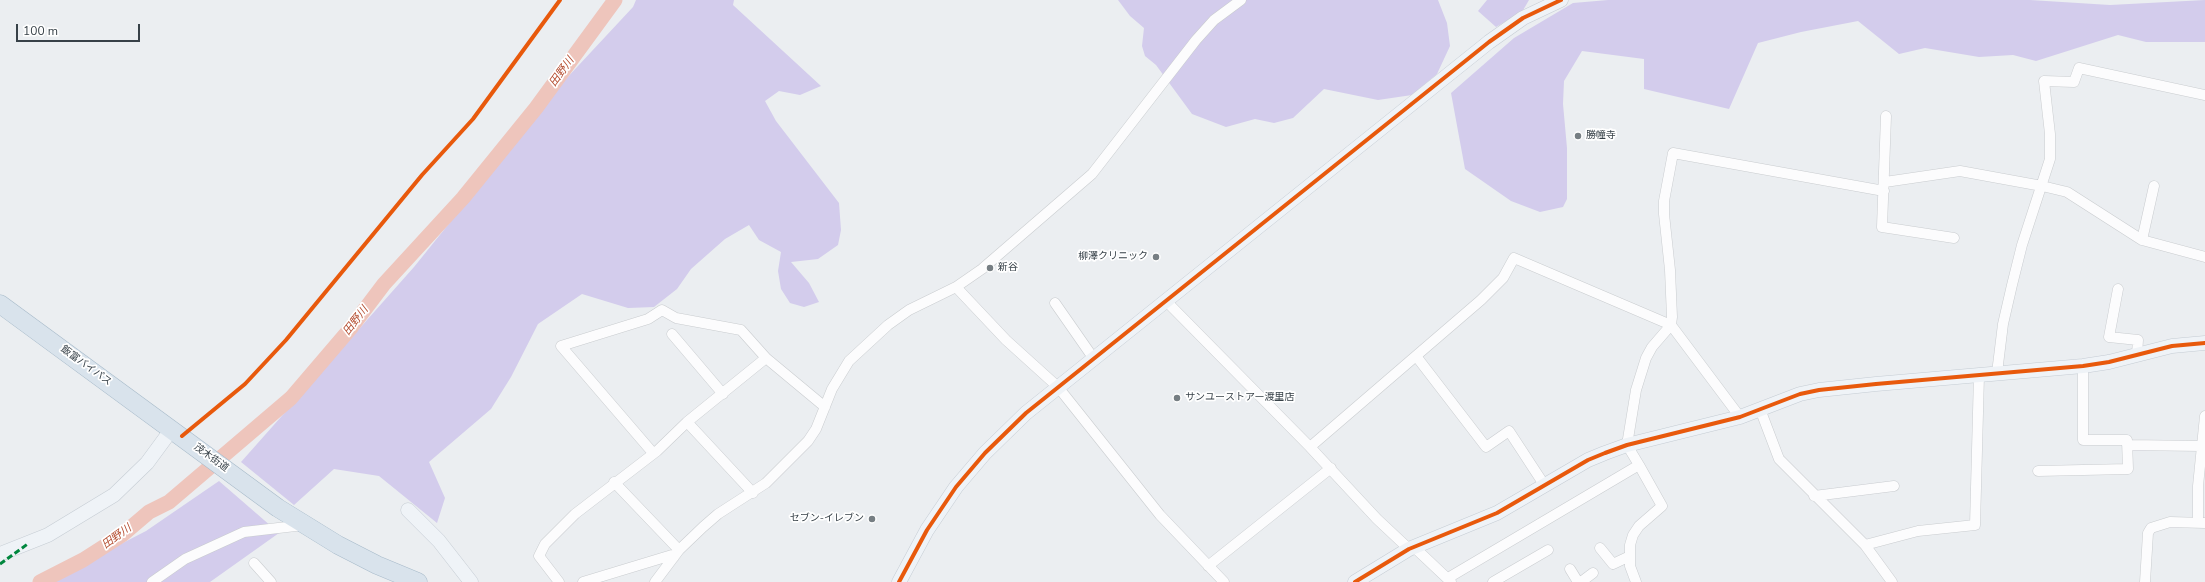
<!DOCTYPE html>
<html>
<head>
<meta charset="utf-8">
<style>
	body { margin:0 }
	#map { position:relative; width:2205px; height:582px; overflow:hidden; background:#ebeef1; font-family:"Nunito Sans",sans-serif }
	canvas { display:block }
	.scale { position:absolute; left:16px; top:24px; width:124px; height:18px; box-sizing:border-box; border:2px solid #374148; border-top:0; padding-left:5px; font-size:12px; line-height:14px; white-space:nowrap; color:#374148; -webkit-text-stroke:3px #fff; paint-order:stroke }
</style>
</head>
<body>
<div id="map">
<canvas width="2205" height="582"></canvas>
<div class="scale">100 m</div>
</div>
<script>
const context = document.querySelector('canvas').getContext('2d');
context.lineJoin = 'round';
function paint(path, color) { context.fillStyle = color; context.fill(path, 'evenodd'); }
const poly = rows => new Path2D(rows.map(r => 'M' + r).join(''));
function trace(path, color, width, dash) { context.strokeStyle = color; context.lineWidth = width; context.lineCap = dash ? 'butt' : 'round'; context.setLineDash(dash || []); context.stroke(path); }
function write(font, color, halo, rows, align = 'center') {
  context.font = font + ' "Nunito Sans","Noto Sans JP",sans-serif'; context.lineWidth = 3.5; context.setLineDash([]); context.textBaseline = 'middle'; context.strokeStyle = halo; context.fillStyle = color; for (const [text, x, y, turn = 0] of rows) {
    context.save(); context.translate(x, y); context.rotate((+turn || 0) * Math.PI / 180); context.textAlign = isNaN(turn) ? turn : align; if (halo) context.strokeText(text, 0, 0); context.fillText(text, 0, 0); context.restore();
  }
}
const green = poly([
	[636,0,734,0,733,5,821,86,800,95,779,91,765,101,776,121,839,203,841,230,838,245,818,259,791,262,809,283,819,302,804,307,790,303,781,289,778,271,781,252,759,240,749,225,725,239,691,269,677,289,654,307,628,308,582,294,538,324,511,377,491,409,429,462,445,498,437,523,379,476,334,469,294,505,241,462,414,267,564,81,633,7],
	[1118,0,1438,0,1447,23,1450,46,1437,74,1412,95,1378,100,1324,89,1293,118,1274,123,1255,119,1226,127,1192,114,1156,65,1145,56,1142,46,1144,28,1130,16],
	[1487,0,1529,0,1522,12,1496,27,1478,11],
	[1608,0,2030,0,2110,5,2205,0,2205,42,2146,42,2118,35,2036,61,2013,55,1979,57,1925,48,1899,54,1858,21,1801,32,1758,43,1729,109,1644,89,1644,59,1582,51,1564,81,1563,104,1567,148,1567,199,1563,207,1540,212,1511,201,1465,169,1451,93,1514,38,1573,3],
	[219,481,279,533,210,582,47,582,146,531]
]);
const river = poly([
	[40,582,83,560,122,535,149,512,169,502,291,398,350,329,384,284,463,198,536,108,615,0]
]);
const street = poly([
	[1886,116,1882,227,1954,238],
	[1885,182,1960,171,2042,186,2067,192,2142,240,2205,257],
	[2142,240,2154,186],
	[956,287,1006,340,1058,387,1160,515,1224,582],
	[2118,289,2109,337,2138,340,2137,354],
	[1166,301,1310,447,1377,519,1409,549],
	[1055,303,1094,359],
	[672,334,723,394],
	[1416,356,1486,447,1509,431,1545,486],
	[1997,373,2003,324,2012,285,2022,245,2050,159,2050,134,2044,81,2074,82,2079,68,2205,95],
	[1760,409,1779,459,1865,545,1892,582],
	[687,422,753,493],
	[2127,445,2202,446],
	[1310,447,1481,300,1503,278,1514,258,1671,325,1740,417],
	[653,453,561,346,648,319,662,310,676,318,741,330,766,358],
	[2038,471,2128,469,2127,440,2083,440,2083,366],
	[614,482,679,550],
	[1814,496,1894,486],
	[2198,522,2198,486,2205,416],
	[1865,545,1918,531,1975,525,1979,375],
	[1414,547,1451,582],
	[1600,548,1613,564,1630,556],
	[254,563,271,582],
	[1208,566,1331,468],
	[1570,569,1578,582],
	[1448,578,1639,465,1627,445,1636,390,1646,358,1652,347,1671,325,1672,317,1670,270,1664,214,1664,201,1673,153,1884,191],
	[152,582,185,559,244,532,304,525],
	[559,582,539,556,545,544,575,514,657,451,687,422,766,358,825,407],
	[583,582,672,555,674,557],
	[655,582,679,550,703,527,718,514,766,483,808,441,816,429,832,389,849,361,888,325,909,310,956,287,982,269,1092,174,1196,40,1214,20,1241,0],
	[1493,582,1548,550],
	[1581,582,1593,573],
	[1636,582,1630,566,1630,545,1633,535,1639,526,1662,506,1639,465],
	[2145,582,2148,533,2151,528,2170,522,2205,523]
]);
const secondary = poly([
	[408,510,439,541,471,582],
	[0,554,48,535,114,495,147,463,172,429],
	[899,582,927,530,956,487,985,453,1026,413,1489,42,1523,18,1561,0],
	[1355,582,1409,549,1497,513,1588,460,1605,453,1627,445,1740,417,1800,394,1819,390,1876,384,2083,366,2109,362,2172,346,2205,343]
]);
const highway = poly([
	[0,304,278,508,338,545,377,565,418,582]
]);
const quiet = poly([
	[0,564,29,543]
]);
const cycleway = poly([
	[182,436,245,384,286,340,422,175,473,119,560,0],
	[899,582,927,530,956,487,985,453,1026,413,1489,42,1523,18,1561,0],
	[1355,582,1409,549,1497,513,1588,460,1605,453,1627,445,1740,417,1800,394,1819,390,1876,384,2083,366,2109,362,2172,346,2205,343]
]);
const markers = [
	[1578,136,4,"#767e83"],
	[1156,257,4,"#767e83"],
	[990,268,4,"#767e83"],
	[1177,398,4,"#767e83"],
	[872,519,4,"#767e83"]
];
const poiNames = [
	["勝幢寺",1586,136],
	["柳澤クリニック",1148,257,"right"],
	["新谷",998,268],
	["サンユーストアー渡里店",1185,398],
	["セブン-イレブン",864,519,"right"]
];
const streetNames = [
	["飯富バイパス",86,366,36],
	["茂木街道",211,458,36]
];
const waterNames = [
	["田野川",562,72,-54],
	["田野川",356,321,-52],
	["田野川",117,537,-36]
];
paint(green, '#d3ccec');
trace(river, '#eec5bc', 15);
trace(street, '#c9cccf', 11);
trace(secondary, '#c5ccd3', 15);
trace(highway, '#a7bac9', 19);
trace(street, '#fcfcfd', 10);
trace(secondary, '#eff3f7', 14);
trace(highway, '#d9e3ec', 18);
trace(quiet, '#00873e', 3, [6, 3]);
trace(cycleway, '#e8590c', 4);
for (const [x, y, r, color] of markers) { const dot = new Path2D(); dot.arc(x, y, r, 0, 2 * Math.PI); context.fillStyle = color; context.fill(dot); trace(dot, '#fff', 1.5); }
write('10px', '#374148', '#fff', poiNames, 'left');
write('10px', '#374148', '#fff', streetNames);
write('italic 11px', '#b44c2f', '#fff', waterNames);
</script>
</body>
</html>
